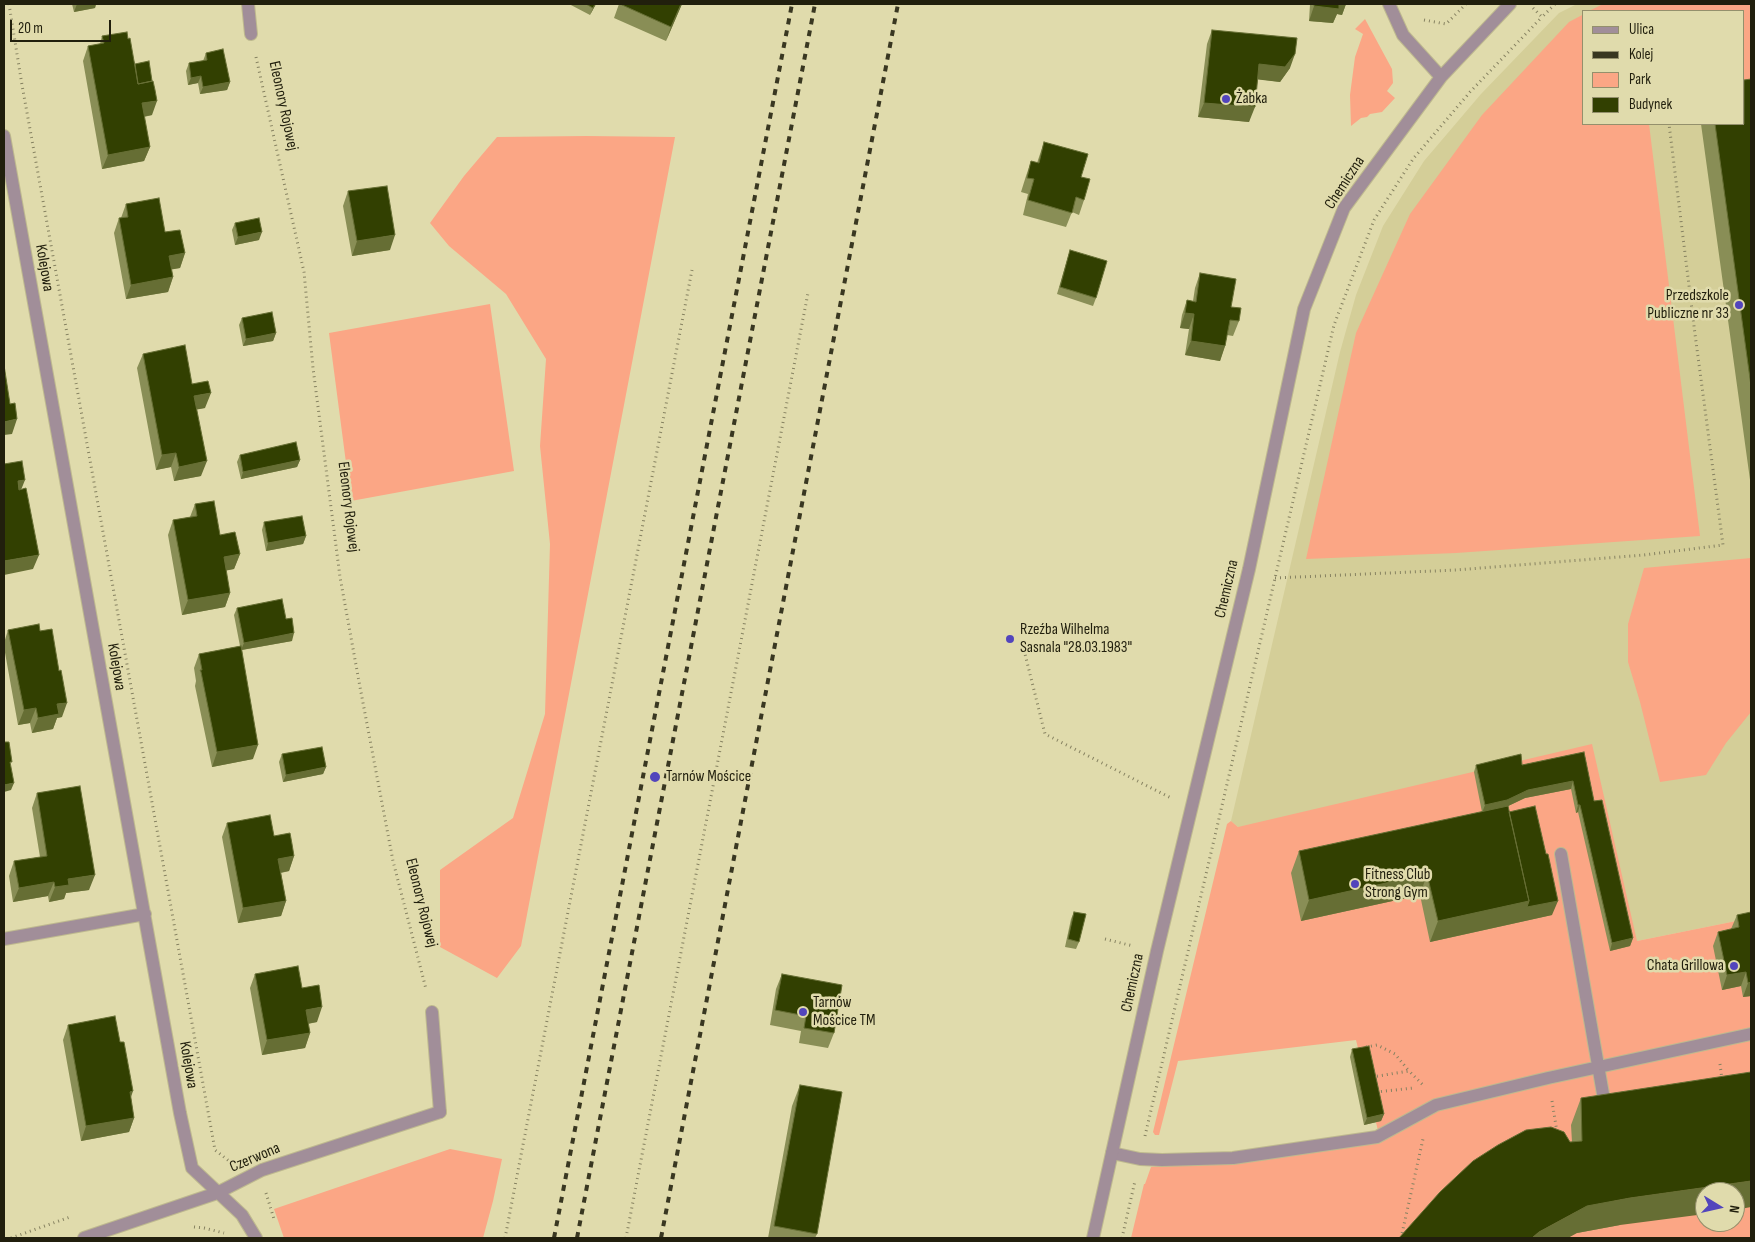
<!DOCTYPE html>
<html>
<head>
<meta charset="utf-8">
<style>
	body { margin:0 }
	#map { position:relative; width:1755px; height:1242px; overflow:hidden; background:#e0dbac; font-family:"Sofia Sans Condensed",sans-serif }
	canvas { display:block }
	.frame { position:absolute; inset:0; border:5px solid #211f0d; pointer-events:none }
	.legend { position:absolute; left:1582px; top:10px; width:162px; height:115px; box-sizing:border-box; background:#e0dbac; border:1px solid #94906c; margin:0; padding:6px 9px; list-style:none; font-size:15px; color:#211f0d }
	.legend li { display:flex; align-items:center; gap:10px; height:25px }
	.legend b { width:25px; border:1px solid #94906c }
	.north { position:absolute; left:1695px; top:1182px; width:50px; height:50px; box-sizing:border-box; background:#e0dbac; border:1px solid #94906c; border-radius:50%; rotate:99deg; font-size:14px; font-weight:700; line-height:20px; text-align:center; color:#211f0d }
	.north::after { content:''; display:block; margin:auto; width:18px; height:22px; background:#5245bc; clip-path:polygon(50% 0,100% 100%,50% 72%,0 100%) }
	.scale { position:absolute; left:10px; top:20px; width:101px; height:22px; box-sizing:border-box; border:2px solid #211f0d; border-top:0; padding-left:6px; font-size:15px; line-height:18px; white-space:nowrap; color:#211f0d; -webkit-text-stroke:4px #e0dbac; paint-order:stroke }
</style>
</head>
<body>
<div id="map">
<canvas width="1755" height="1242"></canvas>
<div class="frame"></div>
<ul class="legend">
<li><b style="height:6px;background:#a18e99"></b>Ulica</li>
<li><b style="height:6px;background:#393721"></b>Kolej</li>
<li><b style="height:14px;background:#fba685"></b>Park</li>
<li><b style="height:14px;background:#324001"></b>Budynek</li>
</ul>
<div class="north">N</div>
<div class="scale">20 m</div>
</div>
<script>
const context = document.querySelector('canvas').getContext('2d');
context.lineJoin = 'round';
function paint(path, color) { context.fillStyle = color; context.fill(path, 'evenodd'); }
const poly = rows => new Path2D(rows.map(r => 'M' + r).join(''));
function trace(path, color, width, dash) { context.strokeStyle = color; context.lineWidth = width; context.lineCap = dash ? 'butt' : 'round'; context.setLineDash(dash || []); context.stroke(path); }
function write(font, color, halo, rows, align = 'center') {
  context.font = font + ' "Sofia Sans Condensed",sans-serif'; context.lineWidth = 5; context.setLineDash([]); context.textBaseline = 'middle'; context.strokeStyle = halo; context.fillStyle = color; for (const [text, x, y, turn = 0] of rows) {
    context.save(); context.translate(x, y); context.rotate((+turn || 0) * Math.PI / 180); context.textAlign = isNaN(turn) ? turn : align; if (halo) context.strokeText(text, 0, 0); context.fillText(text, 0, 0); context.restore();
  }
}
const built = poly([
	[1577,4,1751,4,1751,918,1637,941,1238,827,1231,821,1340,352,1356,295,1383,226,1424,161,1481,94,1559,13],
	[1584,11,1744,11,1744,124,1584,124]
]);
const green = poly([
	[1603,4,1751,4,1751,85,1744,86,1744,11,1589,11],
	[1584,14,1584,124,1649,124,1700,536,1456,553,1306,559,1356,333,1410,214,1482,115,1569,22],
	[1365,19,1392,69,1393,83,1387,91,1395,98,1382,112,1370,114,1367,117,1361,118,1351,126,1350,95,1355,57,1363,34,1355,29],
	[586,136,675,137,521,946,497,978,440,947,440,870,513,818,545,714,550,544,540,446,546,359,506,294,449,246,430,223,464,176,497,137],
	[490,304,514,471,351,501,329,333],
	[1751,558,1751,712,1726,743,1706,775,1660,782,1640,702,1628,662,1628,624,1644,568],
	[1592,744,1637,941,1751,918,1751,1238,1131,1238,1144,1184,1145,1184,1151,1167,1381,1143,1356,1040,1178,1061,1159,1135,1155,1135,1153,1132,1227,824,1231,821,1238,827],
	[1705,1192,1735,1192,1735,1222,1705,1222],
	[450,1149,502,1159,493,1201,483,1238,284,1238,274,1209]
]);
const path = poly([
	[9,4,22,85,215,1150,229,1161],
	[1533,8,1542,17,1555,4],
	[1424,20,1446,24,1466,4],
	[256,57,304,272,313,368,340,577,360,687,393,861,426,989],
	[1275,578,1456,570,1644,555,1723,545,1695,334,1669,124],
	[1024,650,1045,734,1171,798],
	[1105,939,1133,946],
	[1366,1047,1377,1045,1395,1054,1409,1071],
	[1720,1064,1722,1080],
	[1372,1077,1409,1071,1424,1086],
	[1376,1092,1414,1088],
	[1552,1101,1557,1132],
	[1145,1136,1334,325,1374,220,1413,159,1470,92,1542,17],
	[266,1193,274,1219],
	[194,1227,204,1228,224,1233],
	[11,1238,70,1217],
	[505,1238,692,270],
	[626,1238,808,293],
	[1122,1238,1135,1181],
	[1401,1238,1423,1139]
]);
const lane = poly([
	[248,4,251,34],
	[1561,854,1606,1111],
	[432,1012,440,1112],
	[1112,1153,1140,1159,1162,1160,1233,1158,1377,1137,1436,1105,1548,1078,1751,1034]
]);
const street = poly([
	[1389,4,1403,35,1441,77],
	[4,136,180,1113,192,1168,242,1215,256,1238],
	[4,939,145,914],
	[84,1238,217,1193,262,1170,440,1112],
	[1093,1238,1157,951,1249,569,1304,309,1344,208,1441,77,1510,4]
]);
const rail = poly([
	[554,1238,792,4],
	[577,1238,815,4],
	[661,1238,898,4]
]);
const wall = poly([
	[72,4,98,4,96,4,95,8,74,12],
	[569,4,596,4,590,15],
	[619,4,682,4,666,41,614,18],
	[1310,4,1346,4,1342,15,1337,14,1333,23,1309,21],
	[1212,30,1290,68,1280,82,1258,79,1249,122,1198,117,1207,44],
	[102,36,128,39,135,64,152,115,144,117,150,147,144,161,102,169,83,61,88,46,100,44],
	[206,53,230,82,227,90,200,94,198,83,188,85,186,71,189,63,203,61],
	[1751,79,1751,487,1701,124,1744,124],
	[1044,142,1081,177,1084,200,1079,215,1072,212,1066,227,1023,215,1028,194,1021,192,1026,176,1031,161,1037,163],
	[348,191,390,250,352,256,343,206],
	[126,204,165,232,185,253,180,268,171,269,173,277,168,292,126,299,114,233,119,218,121,218],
	[235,223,259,240,235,245,232,230],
	[1070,250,1096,298,1093,306,1057,294],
	[1200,273,1231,307,1239,321,1233,336,1227,335,1225,346,1220,361,1185,355,1189,329,1180,328,1182,315,1187,300,1193,301,1195,288],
	[242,318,276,333,273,341,243,346,239,325],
	[143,354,192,384,205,408,197,409,201,476,174,481,171,467,156,470,137,368],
	[240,455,300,460,297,467,241,479,237,462],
	[195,504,220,535,240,554,234,569,226,570,230,593,225,607,182,615,168,535,173,520,190,517],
	[264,522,306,536,303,544,266,551,262,530],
	[237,608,286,619,292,641,242,650,253,759,212,767,195,686,196,681,194,668,199,654,240,646,234,615],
	[8,630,40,631,62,717,57,718,53,729,32,733,30,723,18,725,4,647,4,643],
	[1584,752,1594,801,1633,938,1630,946,1610,951,1578,812,1576,813,1571,789,1525,798,1508,806,1509,812,1552,915,1430,942,1420,895,1301,921,1291,873,1299,851,1482,812,1474,772,1476,765,1522,765],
	[282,754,326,767,323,774,283,782,279,762],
	[37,793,89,890,66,893,64,899,49,902,48,896,13,902,9,876,14,861,40,857,32,808],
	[227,823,274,836,294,856,289,871,281,873,286,901,281,916,238,923,222,837],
	[1074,912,1079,942,1076,949,1065,947,1071,919],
	[1737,915,1751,996,1743,997,1741,986,1722,990,1713,946,1718,932,1731,929],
	[255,974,302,988,317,1022,308,1024,310,1033,305,1048,262,1055,250,988],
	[782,974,834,1033,828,1048,799,1043,801,1031,770,1025,776,989],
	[68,1025,131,1098,134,1118,129,1132,81,1141,63,1040],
	[1352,1049,1384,1114,1381,1121,1364,1125,1350,1057],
	[800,1085,817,1234,815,1238,768,1238,792,1106],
	[1581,1098,1620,1225,1577,1233,1570,1142,1572,1142,1571,1125]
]);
const shadedWall = poly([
	[77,4,98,4,96,4,95,8,74,12],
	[595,4,596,4,590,15,593,8],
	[681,4,682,4,666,41,671,27],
	[1338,4,1346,4,1342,15,1337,14,1333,23,1309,21,1314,6],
	[1295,54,1290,68,1280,82,1254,79,1259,64],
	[201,76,198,83,188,85,191,78],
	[230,82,227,90,200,94,203,87],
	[157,101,152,115,136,118,142,103],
	[1204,103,1255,107,1249,122,1198,117],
	[150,147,144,161,102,169,108,155],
	[262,232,259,240,235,245,238,237],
	[395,235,390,250,352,256,357,241],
	[185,253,180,268,163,271,169,256],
	[173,277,168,292,126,299,131,285],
	[1185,313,1194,314,1189,329,1180,328],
	[276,333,273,341,243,346,246,339],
	[1191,341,1225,346,1220,361,1185,355],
	[211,393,205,408,189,411,194,396],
	[17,419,12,434,4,435,4,422],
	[176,453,171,467,156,470,162,455],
	[300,460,297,467,241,479,243,472],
	[207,461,201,476,174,481,179,467],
	[25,480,19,495,18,481],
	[306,536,303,544,266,551,268,543],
	[240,554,234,569,219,572,224,557],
	[39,555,33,569,4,575,4,561],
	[230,593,225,607,182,615,188,600],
	[294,633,292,641,241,650,244,643],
	[67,703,62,717,57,718,53,729,32,733,38,718,57,704],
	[36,708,30,723,18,725,24,710],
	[258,745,253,759,212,767,217,752],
	[326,767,323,774,283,782,286,775],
	[1573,781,1571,789,1525,798,1504,808,1482,813,1485,805,1528,790],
	[14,783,11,790,4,792,4,785],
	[1578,805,1580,805,1578,812,1576,813],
	[294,856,289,871,273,874,278,859],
	[1427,874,1420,895,1301,921,1309,900],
	[95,875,89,890,66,893,64,899,49,902,55,887,68,879],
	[54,882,48,896,13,902,19,888],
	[286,901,281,916,238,923,243,908],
	[1529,901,1558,901,1552,915,1430,942,1438,921],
	[1633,938,1630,946,1610,951,1612,943],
	[1746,972,1741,986,1722,990,1727,975],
	[1751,982,1751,996,1743,997,1748,983],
	[322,1007,317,1022,300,1025,306,1010],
	[310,1033,305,1048,262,1055,267,1040],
	[133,1091,128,1106,130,1092],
	[1384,1114,1381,1121,1364,1125,1367,1118],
	[134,1118,129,1132,81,1141,86,1126],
	[1751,1181,1751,1207,1735,1210,1735,1192,1705,1192,1705,1214,1620,1225,1577,1233,1568,1238,1532,1238,1539,1232,1587,1206,1630,1198]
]);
const building = poly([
	[586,4,595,4,593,8,586,4],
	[620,4,681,4,671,27,620,4],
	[1314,4,1339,4,1339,9,1314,6,1314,4],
	[1212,30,1297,38,1295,54,1285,67,1259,64,1255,107,1204,103,1212,30],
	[127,32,128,39,130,38,138,84,153,81,155,90,157,101,142,103,150,147,108,155,88,46,104,43,102,36,127,32],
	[223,49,230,82,203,87,201,76,191,78,189,63,207,60,206,53,223,49],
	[149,61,152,81,138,84,135,64,149,61],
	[1751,79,1751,386,1715,124,1744,124,1744,80,1751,79],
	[1044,142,1088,154,1081,177,1090,179,1084,200,1076,197,1072,213,1028,200,1034,179,1027,178,1031,161,1039,163,1044,142],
	[387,186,395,235,357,241,348,191,387,186],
	[159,198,165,232,180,230,185,253,169,256,173,277,131,285,119,218,128,217,126,204,159,198],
	[259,218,262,232,238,237,235,223,259,218],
	[1070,250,1107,261,1096,298,1060,287,1070,250],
	[1200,273,1236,279,1231,307,1241,308,1239,321,1230,320,1225,346,1191,341,1194,314,1185,313,1187,300,1196,302,1200,273],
	[272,312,276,333,246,339,242,318,272,312],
	[185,345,192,384,208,381,211,393,194,396,207,461,179,467,176,453,162,455,143,354,185,345],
	[4,365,10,404,15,403,17,419,4,422,4,365],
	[296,442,300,460,243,472,240,455,296,442],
	[22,461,25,480,18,481,19,490,26,488,39,555,4,561,4,464,22,461],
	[214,501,220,535,235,532,240,554,224,557,230,593,188,600,173,520,197,516,195,504,214,501],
	[302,516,306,536,268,543,264,522,302,516],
	[282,599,286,619,292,618,294,633,244,643,237,608,282,599],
	[39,624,40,631,52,629,59,671,61,670,67,703,57,704,59,714,38,718,36,708,24,710,8,630,39,624],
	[241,646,258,745,217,752,201,672,200,670,202,670,199,654,241,646],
	[4,742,9,742,12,762,10,762,14,783,4,785,4,742],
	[322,747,326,767,286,775,282,754,322,747],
	[1584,752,1594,801,1602,800,1633,938,1612,943,1580,805,1578,805,1573,781,1528,790,1507,800,1485,805,1476,765,1521,754,1522,765,1584,752],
	[80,786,95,875,68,879,69,885,55,887,54,882,19,888,14,861,47,856,37,793,80,786],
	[1508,806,1529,901,1438,921,1427,874,1309,900,1299,851,1508,806],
	[1535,806,1546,854,1548,854,1558,901,1527,907,1529,901,1509,812,1535,806],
	[270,815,274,836,290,833,292,844,294,856,278,859,286,901,243,908,227,823,270,815],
	[1074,912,1086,914,1079,942,1068,939,1074,912],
	[1751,912,1751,982,1748,983,1746,972,1727,975,1718,932,1739,927,1737,915,1751,912],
	[298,966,302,988,319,985,322,1007,306,1010,310,1033,267,1040,255,974,298,966],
	[782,974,842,985,834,1033,804,1028,806,1016,775,1010,782,974],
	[115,1016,120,1042,124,1042,133,1091,130,1092,134,1118,86,1126,68,1025,115,1016],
	[1369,1046,1384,1114,1367,1118,1352,1049,1369,1046],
	[1751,1072,1751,1181,1630,1198,1587,1206,1539,1232,1532,1238,1399,1238,1440,1192,1473,1161,1498,1145,1526,1130,1551,1127,1564,1132,1570,1142,1582,1141,1581,1098,1751,1072],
	[800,1085,842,1092,817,1234,774,1226,800,1085]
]);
const markers = [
	[1226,99,5,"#5245bc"],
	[1739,305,5,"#5245bc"],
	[1010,639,5,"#5245bc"],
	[655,777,6,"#5245bc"],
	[1355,884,5,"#5245bc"],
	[1734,966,5,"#5245bc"],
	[803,1012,5,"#5245bc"]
];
const poiNames = [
	["Żabka",1236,99],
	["Przedszkole",1729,296,"right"],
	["Publiczne nr 33",1729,314,"right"],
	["Rzeźba Wilhelma",1020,630],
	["Sasnala \"28.03.1983\"",1020,648],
	["Tarnów Mościce",666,777],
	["Fitness Club",1365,875],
	["Strong Gym",1365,893],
	["Chata Grillowa",1724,966,"right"],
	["Tarnów",813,1003],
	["Mościce TM",813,1021]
];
const streetNames = [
	["Eleonory Rojowej",283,106,78],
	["Chemiczna",1345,183,-57],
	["Kolejowa",44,268,80],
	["Eleonory Rojowej",348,507,83],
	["Chemiczna",1227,589,-77],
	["Kolejowa",116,667,80],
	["Eleonory Rojowej",421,903,76],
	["Chemiczna",1133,983,-78],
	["Kolejowa",188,1065,80],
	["Czerwona",255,1158,-23]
];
paint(built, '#d4ce98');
paint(green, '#fba685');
trace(lane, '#beb98f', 14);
trace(street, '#beb98f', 14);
trace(path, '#868261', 3, [1, 4]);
trace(lane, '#a18e99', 12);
trace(street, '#a18e99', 12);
trace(rail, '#393721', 4, [6, 6]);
paint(wall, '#898e56');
paint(shadedWall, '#666e34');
paint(building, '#324001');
trace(building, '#666e34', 1);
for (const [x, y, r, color] of markers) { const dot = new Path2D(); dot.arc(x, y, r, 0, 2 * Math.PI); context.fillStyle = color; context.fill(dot); trace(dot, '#e0dbac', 2); }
write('16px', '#211f0d', '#e0dbac', poiNames, 'left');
write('16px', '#211f0d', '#e0dbac', streetNames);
</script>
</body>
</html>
